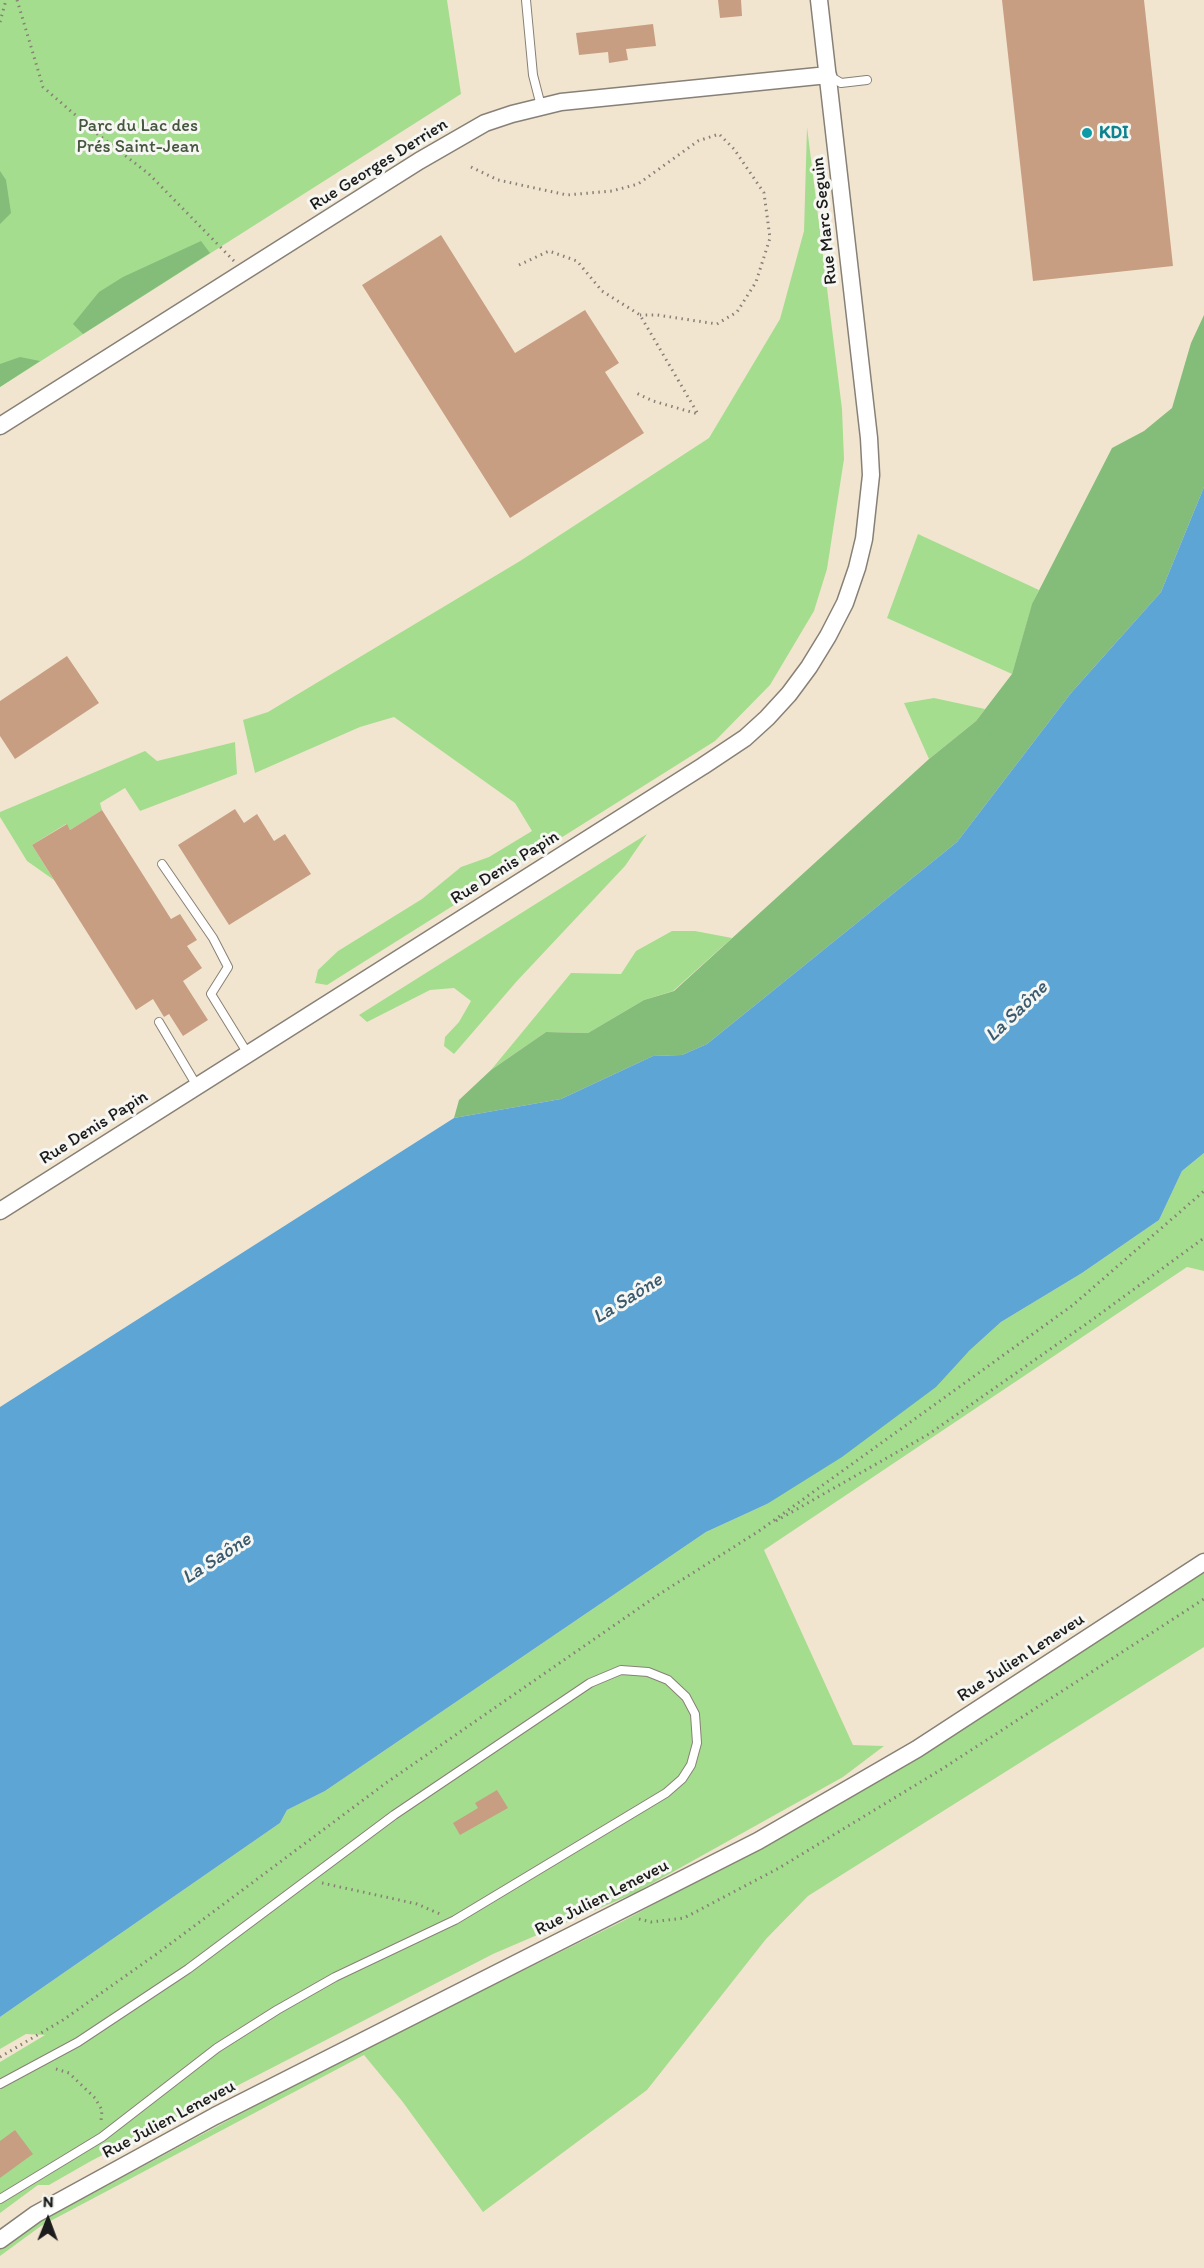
<!DOCTYPE html>
<html>
<head>
<meta charset="utf-8">
<style>
	body { margin:0 }
	#map { position:relative; width:1204px; height:2268px; overflow:hidden; background:#f2e5d0; font-family:Itim,sans-serif }
	canvas { display:block }
	.north { position:absolute; left:18px; top:2190px; width:60px; height:60px; -webkit-text-stroke:4px #f6f6f2; paint-order:stroke; rotate:1deg; font-size:16px; font-weight:700; line-height:24px; text-align:center; color:#1c1c1c }
	.north::after { content:''; display:block; margin:auto; width:21px; height:27px; background:#1c1c1c; clip-path:polygon(50% 0,100% 100%,50% 72%,0 100%) }
</style>
</head>
<body>
<div id="map">
<canvas width="1204" height="2268"></canvas>
<div class="north">N</div>
</div>
<script>
const context = document.querySelector('canvas').getContext('2d');
context.lineJoin = 'round';
function paint(path, color) { context.fillStyle = color; context.fill(path, 'evenodd'); }
const poly = rows => new Path2D(rows.map(r => 'M' + r).join(''));
function trace(path, color, width, dash) { context.strokeStyle = color; context.lineWidth = width; context.lineCap = dash ? 'butt' : 'round'; context.setLineDash(dash || []); context.stroke(path); }
function write(font, color, halo, rows, align = 'center') {
  context.font = font + ' Itim,sans-serif'; context.lineWidth = 6; context.setLineDash([]); context.textBaseline = 'middle'; context.strokeStyle = halo; context.fillStyle = color; for (const [text, x, y, turn = 0] of rows) {
    context.save(); context.translate(x, y); context.rotate((+turn || 0) * Math.PI / 180); context.textAlign = isNaN(turn) ? turn : align; if (halo) context.strokeText(text, 0, 0); context.fillText(text, 0, 0); context.restore();
  }
}
const green = poly([
	[0,0,447,0,461,94,0,387],
	[807,127,842,409,844,459,827,569,814,611,770,685,715,741,327,985,315,983,318,970,338,951,422,899,461,867,489,857,532,831,515,803,394,717,360,727,255,773,243,720,268,712,520,561,709,438,780,319,804,231],
	[918,534,1039,590,1032,605,1012,674,887,618],
	[934,698,985,709,976,721,929,759,904,703],
	[235,742,237,774,140,811,125,788,100,803,102,810,70,830,66,824,32,845,54,880,27,861,0,817,0,812,145,751,157,761],
	[647,834,625,866,517,981,454,1054,444,1046,445,1037,459,1022,471,1001,454,988,430,990,367,1022,359,1015],
	[672,931,695,931,732,938,673,991,644,1000,588,1033,546,1032,491,1070,571,973,621,974,636,951],
	[1204,1153,1204,1271,1187,1267,764,1550,853,1745,884,1746,843,1777,635,1893,493,1954,91,2161,49,2185,38,2185,0,2213,0,2062,45,2035,26,2034,0,2049,0,2017,280,1823,287,1810,325,1791,706,1532,767,1504,969,1351,1001,1322,1082,1273,1159,1220,1182,1171],
	[1204,1572,1204,1647,808,1896,766,1939,647,2090,483,2212,402,2101,364,2055,41,2226,0,2256,0,2248,41,2221,322,2070,621,1922,840,1804,1044,1676]
]);
const forest = poly([
	[0,171,6,180,11,213,0,224],
	[201,241,210,253,83,334,73,324,99,292,123,277],
	[1204,315,1204,487,1161,592,1071,693,957,842,707,1044,682,1055,653,1056,561,1099,454,1118,459,1100,491,1070,546,1032,588,1033,644,1000,674,991,929,759,976,721,1012,674,1032,604,1112,448,1144,431,1172,408,1191,343],
	[20,357,40,361,0,387,0,364]
]);
const water = poly([
	[1204,487,1204,1153,1182,1171,1159,1220,1082,1273,1001,1322,969,1351,936,1387,842,1457,767,1504,706,1532,325,1791,287,1810,280,1823,0,2017,0,1407,454,1118,561,1099,653,1056,682,1055,707,1044,957,842,1071,693,1161,592]
]);
const building = poly([
	[718,0,741,0,742,16,720,18],
	[1002,0,1144,0,1173,266,1033,281],
	[653,24,656,46,626,49,628,60,609,63,608,52,579,55,576,33],
	[441,235,515,353,585,310,619,363,605,372,644,433,510,518,362,285],
	[67,656,99,703,15,759,0,736,0,701],
	[235,809,244,823,257,814,274,841,285,834,311,874,229,925,178,845],
	[102,810,171,919,180,914,197,940,187,946,202,968,183,981,208,1020,183,1036,169,1014,164,1017,153,999,136,1010,32,845,67,824,70,830],
	[497,1790,508,1808,460,1835,453,1823,478,1808,475,1803],
	[15,2130,33,2154,0,2178,0,2141]
]);
const path = poly([
	[17,0,43,87,96,133,149,174,234,261],
	[0,22,6,0],
	[471,167,498,180,567,195,612,191,638,184,698,141,719,134,734,149,764,193,770,238,756,282,737,312,717,324,657,315,640,315],
	[519,265,549,251,577,261,602,291,640,315,698,414,653,401,636,393],
	[776,1521,929,1434,1089,1322,1204,1238],
	[322,1883,417,1904,440,1914],
	[639,1919,651,1922,684,1918,779,1868,942,1769,1204,1599],
	[0,2057,63,2020,158,1953,386,1783,658,1595,759,1531,1073,1305,1204,1191],
	[56,2069,69,2073,95,2098,102,2110,101,2121]
]);
const service = poly([
	[526,0,533,75,541,106],
	[828,75,841,83,867,80],
	[162,864,213,938,228,967,211,994,248,1054],
	[159,1022,197,1086],
	[0,2084,78,2042,188,1969,394,1815,590,1683,621,1670,648,1672,668,1680,686,1697,695,1714,697,1743,691,1765,682,1779,666,1793,455,1920,335,1977,277,2010,217,2048,102,2137,0,2199]
]);
const minor = poly([
	[0,426,419,161,485,123,512,114,561,102,828,75],
	[0,1211,703,766,745,738,767,718,789,694,809,667,828,636,845,603,857,568,864,539,871,475,869,438,819,0],
	[0,2240,36,2214,215,2116,758,1841,917,1749,1204,1562]
]);
const markers = [
	[1087,133,6,"#0f9aa8"]
];
const parkNames = [
	["Parc du Lac des",138,126],
	["Prés Saint-Jean",138,147]
];
const cultureNames = [
	["KDI",1099,133]
];
const streetNames = [
	["Rue Georges Derrien",379,165,-32],
	["Rue Marc Seguin",825,221,-96],
	["Rue Denis Papin",505,868,-32],
	["Rue Denis Papin",94,1128,-32],
	["Rue Julien Leneveu",1021,1658,-33],
	["Rue Julien Leneveu",602,1898,-27],
	["Rue Julien Leneveu",169,2120,-28]
];
const waterNames = [
	["La Saône",1017,1012,-44],
	["La Saône",628,1299,-32],
	["La Saône",217,1559,-33]
];
paint(green, '#a5dd8f');
paint(forest, '#84bc7a');
paint(water, '#5da5d4');
paint(building, '#c89e83');
trace(service, '#878076', 10);
trace(minor, '#878076', 19);
trace(path, '#878076', 3, [1.5, 4.5]);
trace(service, '#fff', 8);
trace(minor, '#fff', 16);
for (const [x, y, r, color] of markers) { const dot = new Path2D(); dot.arc(x, y, r, 0, 2 * Math.PI); context.fillStyle = color; context.fill(dot); trace(dot, '#f6f6f2', 2); }
write('18px', '#45563e', '#f6f6f2', parkNames);
write('bold 18px', '#0d838f', '#f6f6f2', cultureNames, 'left');
write('18px', '#1c1c1c', '#f6f6f2', streetNames);
write('italic 20px', '#395a6f', '#f6f6f2', waterNames);
</script>
</body>
</html>
